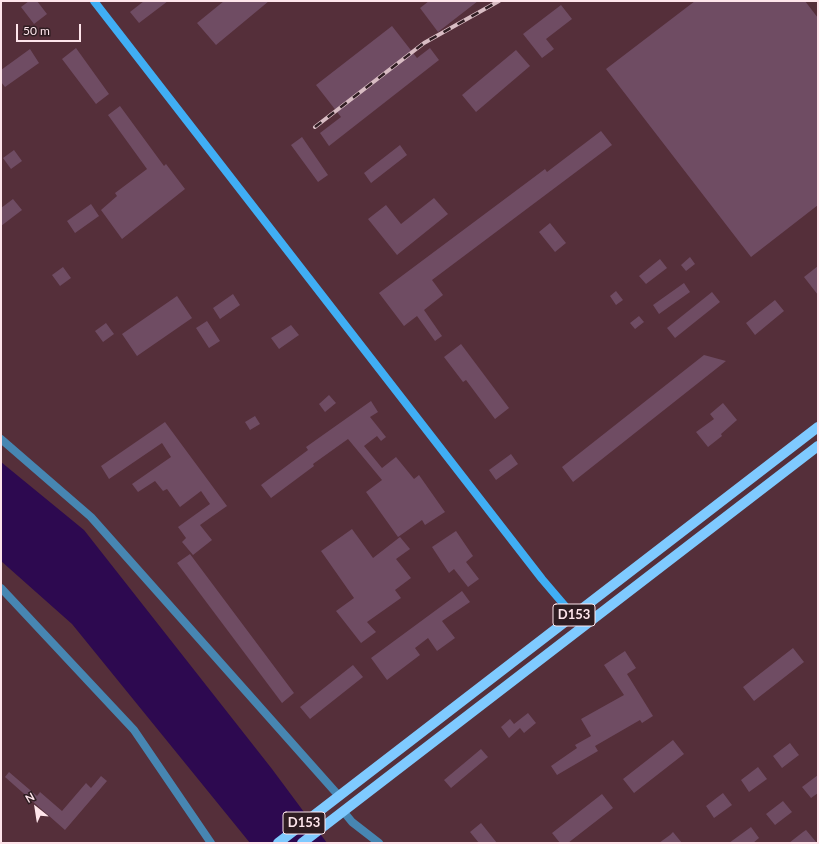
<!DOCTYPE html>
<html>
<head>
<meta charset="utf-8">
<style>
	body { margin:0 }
	#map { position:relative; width:819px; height:844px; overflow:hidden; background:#552f3a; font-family:Lato,sans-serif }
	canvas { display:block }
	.frame { position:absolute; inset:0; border:2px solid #fee5eb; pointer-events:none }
	.north { position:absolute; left:16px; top:788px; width:40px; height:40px; -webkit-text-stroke:3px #2f1d22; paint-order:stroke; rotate:330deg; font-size:11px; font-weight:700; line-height:16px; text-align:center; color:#fee5eb }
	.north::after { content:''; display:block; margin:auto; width:14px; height:18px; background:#fee5eb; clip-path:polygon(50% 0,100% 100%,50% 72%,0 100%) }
	.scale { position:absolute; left:16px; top:24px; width:65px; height:18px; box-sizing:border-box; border:2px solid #fee5eb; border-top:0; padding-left:5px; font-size:12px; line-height:14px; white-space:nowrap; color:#fee5eb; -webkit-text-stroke:3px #2f1d22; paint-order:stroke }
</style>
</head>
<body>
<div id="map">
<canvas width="819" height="844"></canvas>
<div class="frame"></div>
<div class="north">N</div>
<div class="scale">50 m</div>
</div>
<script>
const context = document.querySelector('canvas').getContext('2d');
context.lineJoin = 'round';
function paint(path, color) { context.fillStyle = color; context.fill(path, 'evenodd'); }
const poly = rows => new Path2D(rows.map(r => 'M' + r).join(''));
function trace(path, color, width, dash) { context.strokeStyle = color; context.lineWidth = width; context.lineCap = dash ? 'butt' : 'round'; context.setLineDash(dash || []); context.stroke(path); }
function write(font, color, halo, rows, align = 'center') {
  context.font = font + ' Lato,sans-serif'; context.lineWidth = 3.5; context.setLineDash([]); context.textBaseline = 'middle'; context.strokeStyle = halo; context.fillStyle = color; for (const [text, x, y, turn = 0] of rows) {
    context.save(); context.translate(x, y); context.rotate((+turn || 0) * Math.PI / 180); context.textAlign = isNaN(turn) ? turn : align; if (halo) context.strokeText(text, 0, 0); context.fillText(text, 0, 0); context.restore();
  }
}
const water = poly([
	[1,462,84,530,272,769,327,843,250,843,72,624,1,561]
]);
const building = poly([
	[29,1,37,1,47,14,34,24,21,7],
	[144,1,168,1,139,23,130,12],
	[224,1,269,1,216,45,197,23],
	[429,1,478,1,438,32,420,8],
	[695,1,805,1,818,18,818,205,751,257,606,69],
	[561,5,572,19,546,39,554,49,542,58,523,34],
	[392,26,417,58,430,48,439,60,329,146,320,133,341,117,316,85],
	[76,48,109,94,96,104,62,59],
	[30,49,39,63,5,87,1,82,1,70],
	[516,50,530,66,476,112,462,95],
	[120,106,164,166,166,164,185,189,122,239,101,210,117,196,115,193,147,169,108,115],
	[601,131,612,145,432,280,443,295,424,310,442,336,435,341,417,316,404,326,379,293,545,169,547,172],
	[302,137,328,175,318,182,291,145],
	[400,145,407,155,371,183,364,173],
	[14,150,22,161,11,169,3,158],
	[434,198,448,214,397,255,368,219,386,205,401,224],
	[13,199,22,210,1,226,1,208],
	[91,204,99,216,75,233,67,221],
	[550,223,566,243,555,252,539,232],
	[690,257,695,264,686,271,681,265],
	[660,259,667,268,646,284,639,276],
	[818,266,818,295,804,277],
	[63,267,71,278,60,286,52,275],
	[684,283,690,292,659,314,653,305],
	[616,291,623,300,616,305,610,296],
	[712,292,720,302,675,338,667,328],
	[233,294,240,305,220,319,213,308],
	[177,296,192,318,137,356,122,334],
	[775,300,784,311,755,335,746,323],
	[639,316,644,322,635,329,630,323],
	[207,321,220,341,209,348,196,328],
	[106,323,114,334,103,342,95,331],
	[291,325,299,335,279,349,271,338],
	[461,344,509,408,495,419,466,380,463,382,444,357],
	[704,355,726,361,573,482,562,467],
	[329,395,336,403,325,412,319,404],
	[371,401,378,412,370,417,386,437,381,441,377,436,364,446,382,468,396,457,414,479,419,475,445,512,425,525,422,520,398,537,366,492,382,480,348,439,313,464,314,466,271,498,261,485,308,450,306,447],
	[723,403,737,420,721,434,722,436,708,447,696,432,714,419,710,414],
	[255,416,260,424,250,430,245,422],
	[165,422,227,506,200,525,212,540,193,555,182,542,186,538,178,527,210,504,201,491,180,507,167,489,163,491,155,481,138,492,132,484,171,457,162,443,109,479,101,466],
	[511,454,518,464,496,480,489,470],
	[352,529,373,558,400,537,410,549,396,559,411,578,395,590,401,598,367,622,376,632,361,643,336,611,354,598,321,551],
	[456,531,473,556,466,562,479,579,468,587,454,569,449,573,432,547],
	[190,554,294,693,282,703,177,563],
	[462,591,470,602,442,621,455,638,437,651,428,638,415,648,420,655,387,680,371,658],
	[793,648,804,662,754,701,743,687],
	[625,651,636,668,627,674,653,716,642,723,640,720,595,746,598,751,557,775,551,766,577,748,575,745,591,736,581,719,624,695,604,665],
	[353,665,363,677,310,719,300,707],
	[528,713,536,723,524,733,520,728,509,738,501,727,510,719,514,724],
	[673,740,684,754,634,793,623,779],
	[790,743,799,755,782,768,773,756],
	[481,749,488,757,451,788,444,780],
	[758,767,767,779,749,792,741,780],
	[9,772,37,796,40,792,62,811,86,783,91,788,101,776,107,781,65,830,5,777],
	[818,775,818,793,811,798,802,787],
	[723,793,732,805,714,818,706,806],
	[602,794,613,808,568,843,560,843,552,833],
	[783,801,792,812,775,825,766,814],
	[481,823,497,843,479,843,470,832],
	[751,827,759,838,753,843,729,843],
	[806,830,817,843,789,843,803,832],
	[673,832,682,843,659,843,670,835]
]);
const minor = poly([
	[1,439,91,517,339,796],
	[1,588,134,730,211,843],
	[343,811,352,822,379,843]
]);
const secondary = poly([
	[94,1,542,579,583,627]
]);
const primary = poly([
	[278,843,818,427],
	[302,843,818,446]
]);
const rail = poly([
	[315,127,424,43,499,1]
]);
const shields = [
	[574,615,42],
	[304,823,42]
];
const shieldNames = [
	["D153",574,615],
	["D153",304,823]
];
paint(water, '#2d0950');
paint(building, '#6f4c63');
trace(minor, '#4786b2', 8);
trace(secondary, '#40aef4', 8);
trace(primary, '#7fcaff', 10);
trace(rail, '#d8bcc3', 4);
trace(rail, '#2f1d22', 2.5, [8]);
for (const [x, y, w] of shields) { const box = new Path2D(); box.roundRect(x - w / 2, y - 11, w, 22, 3); context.fillStyle = '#2f1d22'; context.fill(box); trace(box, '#fee5eb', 1); }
write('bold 13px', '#fee5eb', null, shieldNames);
</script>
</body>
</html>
